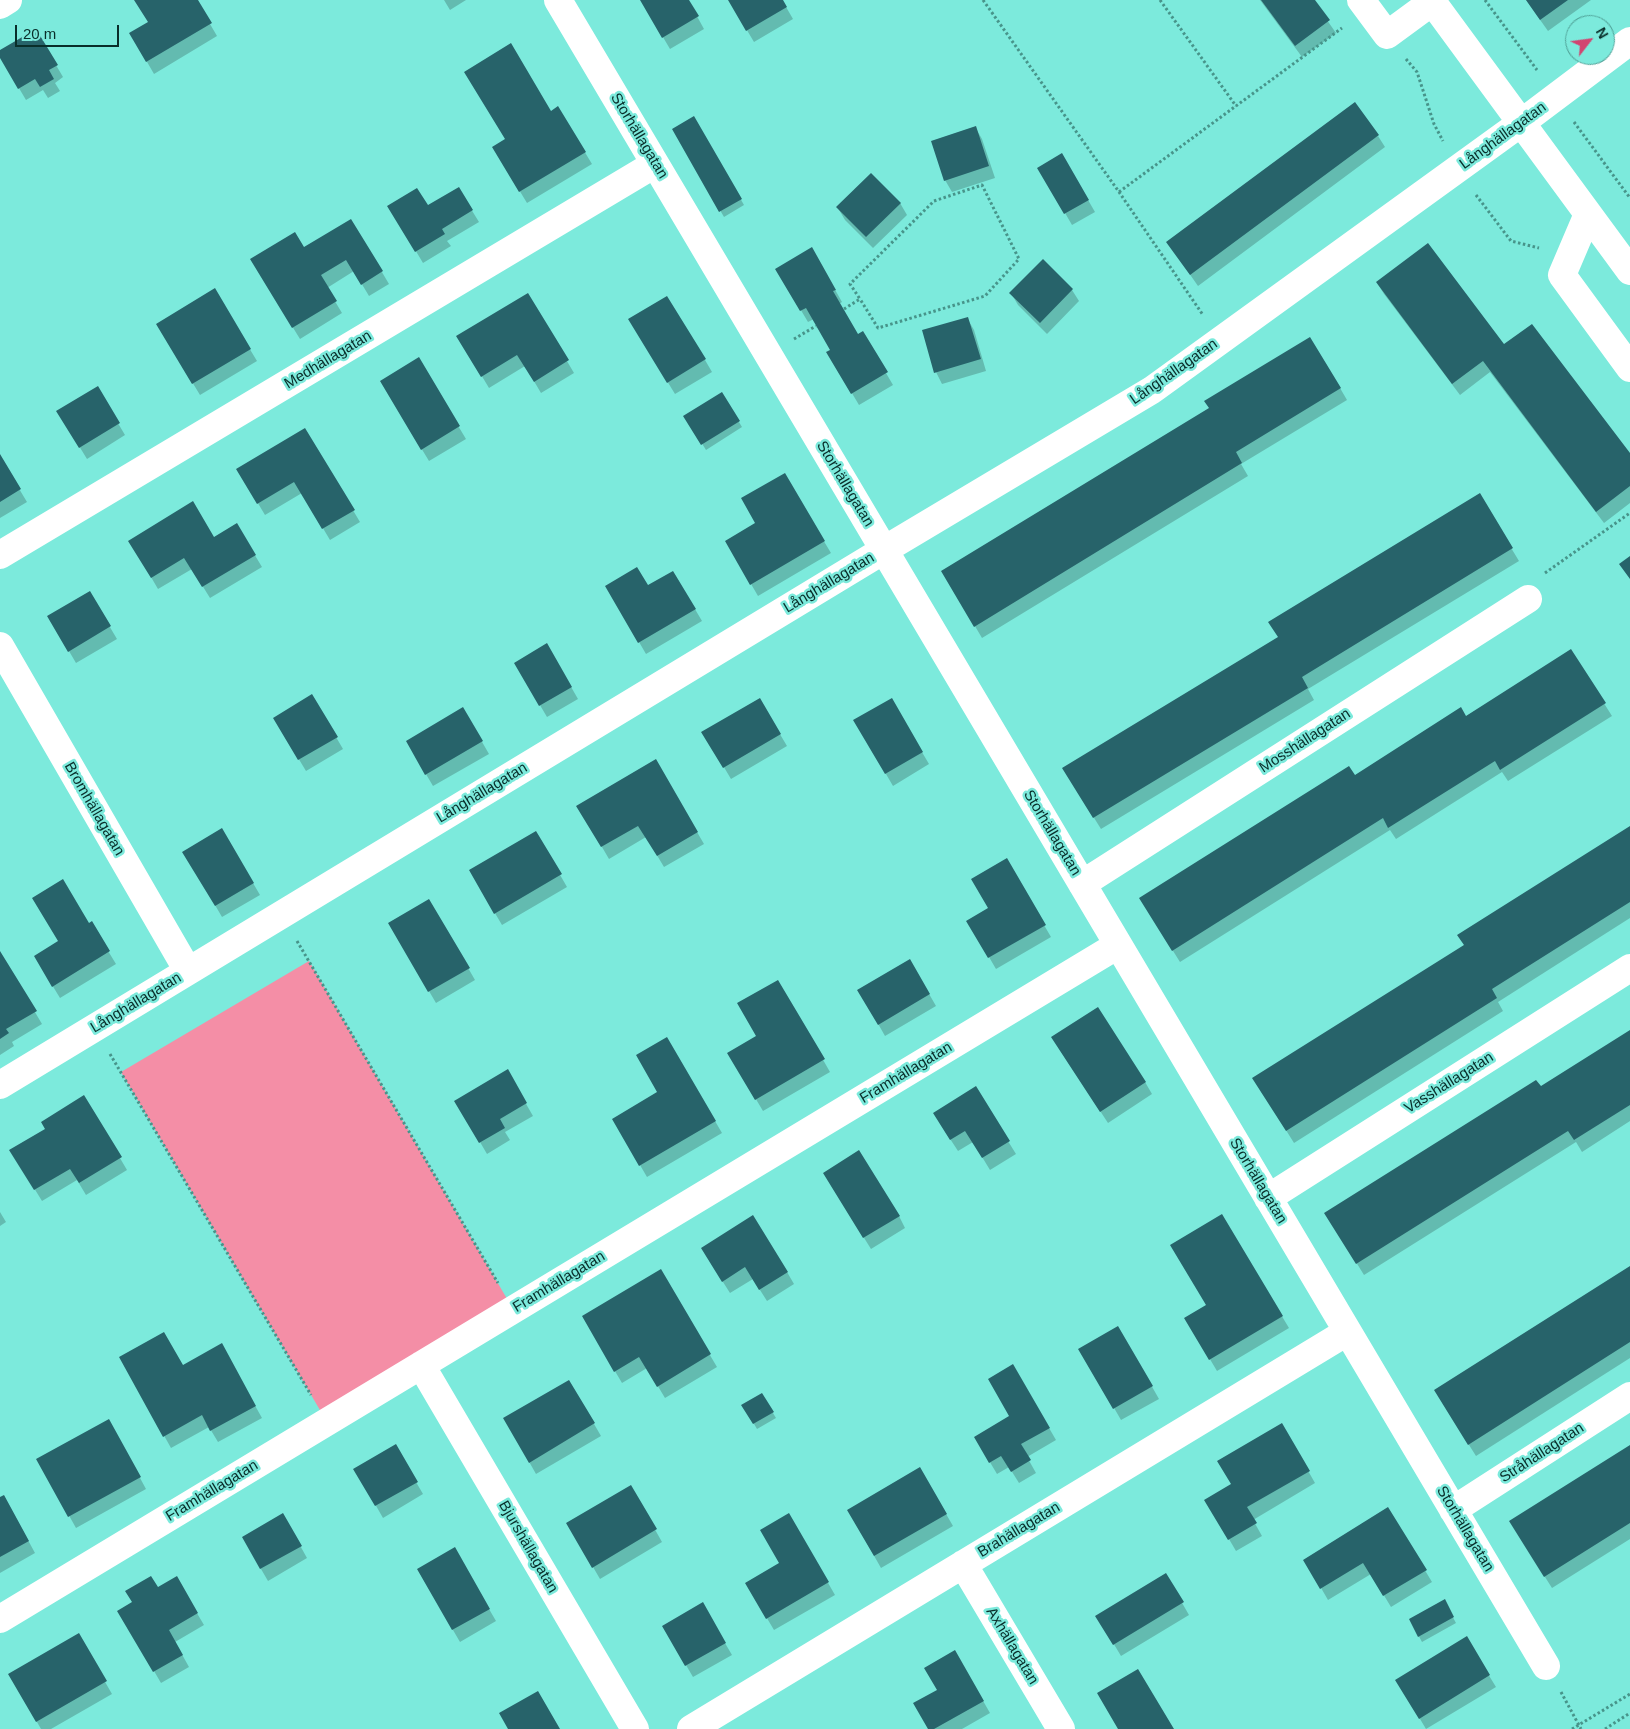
<!DOCTYPE html>
<html>
<head>
<meta charset="utf-8">
<style>
	body { margin:0 }
	#map { position:relative; width:1630px; height:1729px; overflow:hidden; background:#7ceadc; font-family:Helvetica,sans-serif }
	canvas { display:block }
	.north { position:absolute; left:1565px; top:15px; width:50px; height:50px; box-sizing:border-box; background:#7ceadc; border:1px solid #4e9f95; border-radius:50%; rotate:60deg; font-size:14px; font-weight:700; line-height:20px; text-align:center; color:#092e2a }
	.north::after { content:''; display:block; margin:auto; width:18px; height:22px; background:#d24471; clip-path:polygon(50% 0,100% 100%,50% 72%,0 100%) }
	.scale { position:absolute; left:15px; top:25px; width:104px; height:22px; box-sizing:border-box; border:2px solid #092e2a; border-top:0; padding-left:6px; font-size:15px; line-height:18px; white-space:nowrap; color:#092e2a; -webkit-text-stroke:4px #7ceadc; paint-order:stroke }
</style>
</head>
<body>
<div id="map">
<canvas width="1630" height="1729"></canvas>
<div class="north">N</div>
<div class="scale">20 m</div>
</div>
<script>
const context = document.querySelector('canvas').getContext('2d');
context.lineJoin = 'round';
function paint(path, color) { context.fillStyle = color; context.fill(path, 'evenodd'); }
const poly = rows => new Path2D(rows.map(r => 'M' + r).join(''));
function trace(path, color, width, dash) { context.strokeStyle = color; context.lineWidth = width; context.lineCap = dash ? 'butt' : 'round'; context.setLineDash(dash || []); context.stroke(path); }
function write(font, color, halo, rows, align = 'center') {
  context.font = font + ' Helvetica,sans-serif'; context.lineWidth = 5; context.setLineDash([]); context.textBaseline = 'middle'; context.strokeStyle = halo; context.fillStyle = color; for (const [text, x, y, turn = 0] of rows) {
    context.save(); context.translate(x, y); context.rotate((+turn || 0) * Math.PI / 180); context.textAlign = isNaN(turn) ? turn : align; if (halo) context.strokeText(text, 0, 0); context.fillText(text, 0, 0); context.restore();
  }
}
const green = poly([
	[309,961,513,1309,327,1422,121,1072]
]);
const shadow = poly([
	[136,0,196,0,217,36,154,74,131,34,149,23],
	[444,0,466,0,450,10],
	[641,0,688,0,704,29,670,49],
	[729,0,782,0,793,19,754,42],
	[1260,0,1313,0,1336,33,1302,57],
	[1526,0,1591,0,1548,31],
	[36,31,63,77,55,83,60,91,48,98,43,90,26,100,0,56,0,52],
	[558,108,592,164,527,203,493,147],
	[694,118,744,205,724,217,673,129],
	[975,127,982,139,995,178,952,192,945,180],
	[1378,136,1385,147,1198,286,1168,243],
	[1062,155,1095,212,1072,225,1039,168],
	[458,188,479,222,447,241,451,246,423,263,389,206,427,207],
	[900,203,907,215,873,248,845,220,838,208],
	[351,220,389,284,369,296,354,271,327,288,342,313,300,339,258,271,304,249],
	[812,249,842,302,839,304,857,335,862,332,893,385,859,405,828,353,832,350,814,319,808,322,777,270],
	[1377,283,1630,455,1630,503,1604,523,1490,372,1460,395,1384,294],
	[214,290,257,361,200,395,157,324],
	[1072,290,1079,301,1047,334,1018,305,1011,293],
	[528,295,574,373,541,393,525,366,489,388,465,348],
	[967,318,974,330,986,371,942,384,936,372],
	[637,332,705,360,712,372,675,394],
	[418,359,466,439,429,461,381,382],
	[97,388,125,435,87,459,65,423],
	[1340,388,1347,400,1241,464,1248,476,982,638,943,572],
	[722,394,742,427,706,450,685,416],
	[305,430,360,522,330,540,302,493,265,515,238,470],
	[0,457,27,502,0,518],
	[784,475,831,553,758,596,726,541,757,523],
	[1479,495,1519,561,1308,689,1314,700,1101,829,1071,781,1279,638],
	[236,524,262,567,210,598,192,569,158,589,130,541,214,538],
	[673,572,702,621,646,654,607,587,647,587],
	[89,592,117,639,76,663,49,617],
	[547,645,578,699,547,717,515,663],
	[1571,651,1612,716,1508,781,1502,772,1396,839,1390,830,1180,962,1148,911,1354,776,1465,717],
	[312,696,343,749,306,771,274,718],
	[759,699,787,746,731,779,703,732],
	[891,700,929,764,893,786,855,721],
	[463,709,489,754,433,786,407,742],
	[655,760,704,844,664,867,646,837,609,859,578,806],
	[1630,827,1630,918,1498,1002,1503,1011,1294,1143,1261,1090],
	[222,830,260,895,222,917,184,852],
	[536,833,567,887,502,925,470,871],
	[1006,860,1051,937,996,969,968,921,990,909],
	[429,900,475,980,436,1003,389,923],
	[91,923,116,964,60,998,35,957],
	[0,953,42,1024,12,1042,14,1046,0,1055],
	[910,961,936,1006,885,1036,859,990],
	[778,981,830,1072,763,1111,729,1054,758,1037],
	[1630,1032,1630,1121,1582,1152,1576,1142,1364,1275,1333,1225,1540,1088],
	[667,1039,722,1133,647,1177,613,1119,659,1092],
	[1060,1050,1145,1082,1152,1094,1108,1123],
	[507,1071,533,1116,505,1132,510,1140,487,1154,456,1101],
	[975,1088,1016,1154,990,1170,973,1142,958,1151,941,1125],
	[84,1097,127,1170,86,1195,77,1180,42,1201,18,1162,47,1129],
	[831,1185,899,1216,905,1228,871,1249],
	[0,1212,6,1222,0,1226],
	[1221,1215,1289,1328,1217,1371,1186,1319,1208,1305],
	[709,1260,787,1272,794,1284,767,1301,753,1279,730,1293],
	[1630,1267,1630,1358,1476,1456,1442,1402],
	[660,1271,717,1367,665,1398,647,1368,622,1383,583,1317],
	[1118,1327,1159,1399,1121,1420,1080,1349],
	[221,1345,262,1418,218,1442,209,1427,171,1448,120,1357,182,1366],
	[1013,1366,1056,1440,1027,1457,1036,1473,1019,1483,1009,1467,997,1474,975,1437,1011,1417],
	[569,1381,601,1436,536,1474,505,1419],
	[762,1395,776,1418,757,1429,743,1405],
	[1282,1425,1315,1483,1253,1520,1262,1536,1236,1551,1206,1500,1232,1484],
	[115,1432,146,1489,76,1528,38,1460],
	[395,1446,423,1494,383,1518,355,1469],
	[1630,1446,1630,1539,1552,1588,1517,1533],
	[920,1469,953,1526,881,1568,848,1510],
	[631,1487,662,1542,600,1579,568,1524],
	[4,1496,35,1553,0,1573,0,1499],
	[1388,1509,1432,1582,1391,1607,1371,1574,1328,1600,1305,1560],
	[283,1515,307,1558,268,1581,243,1538],
	[789,1515,835,1595,774,1630,746,1583,781,1563],
	[454,1549,496,1621,460,1642,418,1570],
	[1166,1575,1189,1615,1121,1656,1097,1616],
	[176,1578,204,1625,175,1642,189,1667,161,1683,119,1611],
	[1444,1601,1456,1623,1422,1642,1410,1620],
	[702,1604,732,1655,693,1677,663,1626],
	[78,1635,112,1694,51,1729,41,1729,10,1675],
	[1466,1638,1496,1687,1426,1729,1404,1692],
	[955,1652,990,1713,962,1729,930,1729]
]);
const building = poly([
	[134,0,198,0,212,23,146,62,129,33,148,22],
	[640,0,689,0,699,16,662,38],
	[728,0,783,0,787,7,746,31],
	[1261,0,1315,0,1330,20,1295,46],
	[1526,0,1568,0,1540,20],
	[36,29,58,65,49,70,54,79,40,87,35,79,18,89,0,58,0,50],
	[511,43,551,111,558,106,586,152,519,192,492,147,505,139,464,72],
	[1355,102,1379,135,1190,275,1166,242],
	[694,116,742,199,719,212,672,129],
	[976,126,989,166,944,181,931,141],
	[1062,153,1089,200,1064,214,1037,168],
	[871,173,901,203,866,237,836,207],
	[459,187,473,210,442,229,445,234,415,252,387,206,417,188,428,205],
	[351,219,383,271,361,285,346,260,321,275,337,301,292,328,250,259,295,232,304,247],
	[1428,243,1504,344,1532,324,1630,453,1630,486,1596,512,1483,361,1452,384,1376,282],
	[812,247,836,290,833,291,858,334,863,331,888,372,851,394,826,352,830,350,806,308,800,311,775,269],
	[1043,259,1073,289,1040,323,1009,293],
	[215,288,251,349,192,384,156,324],
	[528,293,569,360,534,382,517,355,481,377,456,336],
	[667,296,706,359,667,383,628,319],
	[968,317,981,359,934,373,922,330],
	[1310,337,1341,388,1236,452,1242,463,974,627,941,571,1209,408,1204,401],
	[419,357,460,426,421,450,380,381],
	[98,386,120,423,79,448,56,411],
	[722,392,740,421,701,445,683,416],
	[305,428,355,510,322,529,294,482,257,504,236,469],
	[0,454,21,489,0,502],
	[785,473,825,541,750,585,725,541,755,523,741,498],
	[1480,493,1513,548,1302,677,1308,688,1093,818,1062,768,1278,637,1268,622],
	[193,501,214,537,237,523,256,555,202,587,184,558,151,578,128,541],
	[1630,556,1630,579,1619,564],
	[637,567,648,585,673,571,696,609,638,643,605,586],
	[90,591,111,626,68,652,47,616],
	[547,643,572,687,539,706,514,663],
	[1571,649,1606,703,1500,770,1495,761,1388,828,1383,818,1172,951,1139,898,1349,766,1355,775,1461,707,1466,716],
	[312,694,338,737,298,760,273,718],
	[760,698,781,734,723,768,701,732],
	[892,698,923,752,885,774,853,720],
	[463,707,483,741,425,775,406,741],
	[656,759,698,832,657,856,638,826,601,847,576,806],
	[1630,826,1630,902,1492,989,1497,998,1286,1131,1252,1078,1464,945,1457,935],
	[222,828,254,883,215,906,182,852],
	[536,831,562,874,494,914,469,870],
	[1007,858,1046,925,988,958,966,921,988,908,971,879],
	[63,879,89,923,92,921,110,951,52,987,34,956,58,941,32,898],
	[429,899,470,968,428,992,388,923],
	[0,951,37,1011,6,1029,9,1033,0,1039],
	[910,959,930,994,878,1025,857,990],
	[778,980,825,1059,755,1100,727,1053,756,1036,737,1003],
	[1098,1007,1146,1082,1100,1112,1051,1037],
	[1630,1030,1630,1105,1574,1140,1568,1131,1356,1264,1324,1213,1536,1080,1541,1086],
	[667,1037,716,1121,639,1166,612,1119,657,1092,636,1055],
	[508,1069,527,1103,500,1119,505,1128,479,1143,454,1101],
	[976,1086,1010,1141,982,1158,965,1131,950,1140,933,1113],
	[84,1095,122,1157,79,1183,70,1169,34,1190,9,1150,45,1129,41,1122],
	[859,1150,900,1216,863,1238,823,1173],
	[1222,1214,1283,1316,1209,1360,1184,1318,1206,1305,1170,1245],
	[753,1215,788,1272,759,1290,745,1267,722,1282,701,1248],
	[1630,1266,1630,1342,1468,1445,1434,1390],
	[661,1269,711,1354,657,1387,639,1357,614,1372,582,1316],
	[1118,1326,1153,1386,1113,1409,1078,1349],
	[164,1332,183,1365,222,1343,256,1406,210,1431,202,1415,163,1437,119,1357],
	[1013,1364,1050,1428,1021,1444,1031,1460,1011,1472,1001,1456,989,1463,974,1437,1009,1416,988,1379],
	[569,1380,595,1423,529,1463,503,1418],
	[762,1393,774,1412,753,1424,741,1405],
	[109,1419,141,1477,68,1517,36,1459],
	[1282,1423,1310,1471,1247,1507,1257,1523,1228,1540,1204,1500,1231,1484,1217,1461],
	[396,1444,418,1482,375,1506,353,1469],
	[1630,1445,1630,1523,1544,1577,1509,1521],
	[920,1467,947,1514,874,1556,847,1510],
	[631,1485,657,1529,592,1568,566,1523],
	[4,1495,29,1541,0,1557,0,1497],
	[1388,1507,1427,1570,1383,1596,1363,1563,1320,1589,1303,1560],
	[283,1513,302,1546,260,1569,242,1537],
	[789,1513,829,1582,766,1619,745,1583,779,1563,760,1530],
	[455,1547,490,1609,452,1630,417,1569],
	[1166,1573,1184,1602,1113,1645,1095,1616],
	[151,1576,158,1587,177,1576,198,1613,169,1630,183,1655,153,1672,117,1611,132,1602,125,1591],
	[1445,1599,1454,1617,1418,1637,1409,1619],
	[703,1602,726,1643,685,1666,662,1626],
	[79,1633,107,1681,36,1722,8,1674],
	[1467,1636,1490,1675,1419,1719,1395,1680],
	[955,1650,984,1701,934,1729,928,1729,913,1703,937,1690,924,1668],
	[1138,1669,1174,1729,1118,1729,1097,1693],
	[538,1691,560,1729,508,1729,499,1713]
]);
const path = poly([
	[983,0,1119,192,1203,315],
	[1160,0,1236,106],
	[1485,0,1537,70],
	[1406,59,1417,72,1434,124,1443,141],
	[1574,122,1630,198],
	[1119,192,1342,28],
	[1476,195,1511,241,1539,248],
	[844,309,860,299,850,284,934,201,982,185,1019,259,985,296,878,328,860,299],
	[794,339,816,326],
	[1545,573,1630,513],
	[297,941,498,1283],
	[110,1054,311,1395],
	[1561,1692,1581,1729],
	[1572,1729,1630,1694],
	[1605,1729,1630,1713]
]);
const minor = poly([
	[558,0,1546,1666],
	[1361,0,1387,35,1432,2],
	[1431,0,1630,271],
	[0,5,8,0],
	[1588,214,1562,275,1630,368],
	[0,555,655,164],
	[0,646,188,971],
	[1082,884,1528,599],
	[0,1085,884,550,1152,390,1521,123,1630,41],
	[1268,1198,1630,968],
	[421,1365,635,1729],
	[1453,1510,1630,1396],
	[963,1564,1061,1729],
	[0,1619,1118,945],
	[691,1729,1347,1332]
]);
const streetNames = [
	["Storhällagatan",639,136,59],
	["Långhällagatan",1503,136,-36],
	["Medhällagatan",328,360,-31],
	["Långhällagatan",1174,372,-35],
	["Storhällagatan",845,484,59],
	["Långhällagatan",829,583,-31],
	["Mosshällagatan",1305,741,-33],
	["Långhällagatan",482,793,-31],
	["Bromhällagatan",94,809,60],
	["Storhällagatan",1052,833,59],
	["Långhällagatan",136,1003,-31],
	["Framhällagatan",906,1073,-31],
	["Vasshällagatan",1449,1083,-32],
	["Storhällagatan",1258,1181,59],
	["Framhällagatan",559,1282,-31],
	["Stråhällagatan",1542,1453,-33],
	["Framhällagatan",212,1491,-31],
	["Storhällagatan",1465,1529,59],
	["Brahällagatan",1019,1530,-31],
	["Bjurshällagatan",528,1547,60],
	["Axhällagatan",1012,1646,59]
];
paint(green, '#f48ea6');
paint(shadow, '#0003');
paint(building, '#27636a');
trace(path, '#47948a', 3, [2.5, 2.5]);
trace(minor, '#fff', 28);
write('15px', '#092e2a', '#7ceadc', streetNames);
</script>
</body>
</html>
